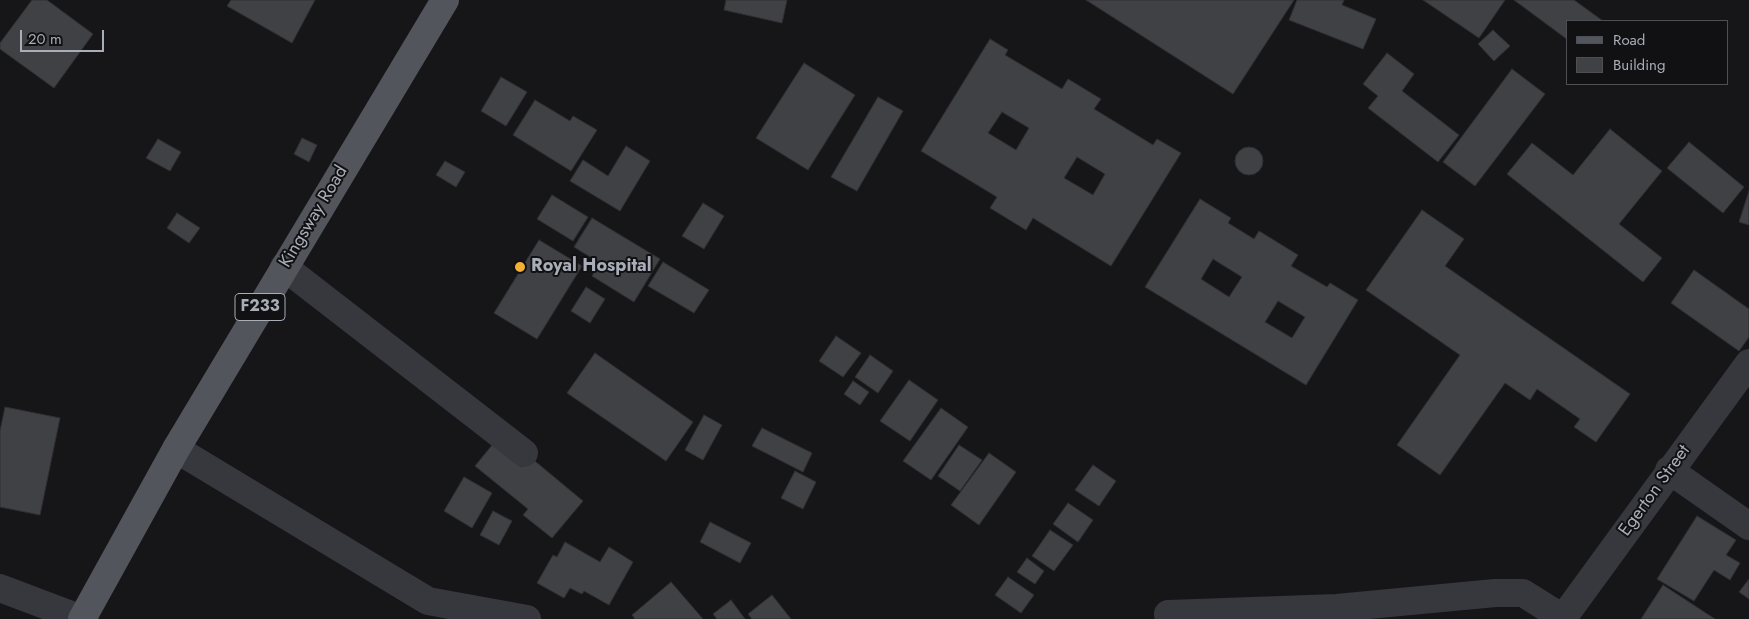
<!DOCTYPE html>
<html>
<head>
<meta charset="utf-8">
<style>
	body { margin:0 }
	#map { position:relative; width:1749px; height:619px; overflow:hidden; background:#161618; font-family:Jost,sans-serif }
	canvas { display:block }
	.legend { position:absolute; left:1566px; top:20px; width:162px; height:65px; box-sizing:border-box; background:#111113; border:1px solid #4d4f55; margin:0; padding:6px 9px; list-style:none; font-size:15px; color:#a8adb8 }
	.legend li { display:flex; align-items:center; gap:10px; height:25px }
	.legend b { width:25px; border:1px solid #4d4f55 }
	.scale { position:absolute; left:20px; top:30px; width:84px; height:22px; box-sizing:border-box; border:2px solid #a8adb8; border-top:0; padding-left:6px; font-size:15px; line-height:18px; white-space:nowrap; color:#a8adb8; -webkit-text-stroke:4px #111113; paint-order:stroke }
</style>
</head>
<body>
<div id="map">
<canvas width="1749" height="619"></canvas>
<ul class="legend">
<li><b style="height:6px;background:#53555c"></b>Road</li>
<li><b style="height:14px;background:#404145"></b>Building</li>
</ul>
<div class="scale">20 m</div>
</div>
<script>
const context = document.querySelector('canvas').getContext('2d');
context.lineJoin = 'round';
function paint(path, color) { context.fillStyle = color; context.fill(path, 'evenodd'); }
const poly = rows => new Path2D(rows.map(r => 'M' + r).join(''));
function trace(path, color, width, dash) { context.strokeStyle = color; context.lineWidth = width; context.lineCap = dash ? 'butt' : 'round'; context.setLineDash(dash || []); context.stroke(path); }
function write(font, color, halo, rows, align = 'center') {
  context.font = font + ' Jost,sans-serif'; context.lineWidth = 4; context.setLineDash([]); context.textBaseline = 'middle'; context.strokeStyle = halo; context.fillStyle = color; for (const [text, x, y, turn = 0] of rows) {
    context.save(); context.translate(x, y); context.rotate((+turn || 0) * Math.PI / 180); context.textAlign = isNaN(turn) ? turn : align; if (halo) context.strokeText(text, 0, 0); context.fillText(text, 0, 0); context.restore();
  }
}
const building = poly([
	[32,0,47,0,93,34,54,88,0,49,0,43,32,0],
	[231,0,315,0,292,43,227,6,231,0],
	[726,0,787,0,782,23,724,10,726,0],
	[1086,0,1294,0,1233,94,1086,0],
	[1297,0,1344,0,1342,5,1376,19,1363,49,1289,20,1297,0],
	[1423,0,1505,0,1479,38,1423,0],
	[1514,0,1574,0,1603,21,1568,21,1568,40,1514,0],
	[1493,30,1510,46,1494,61,1478,44,1493,30],
	[990,39,1008,50,1005,55,1062,89,1068,79,1101,99,1094,109,1153,145,1157,139,1181,153,1111,266,1033,218,1026,230,990,208,997,197,921,151,990,39],
	[1002,112,1029,128,1016,150,988,133,1002,112],
	[1077,157,1105,174,1093,195,1064,178,1077,157],
	[1387,53,1414,74,1402,91,1459,135,1438,162,1368,108,1378,96,1363,84,1387,53],
	[804,63,855,95,808,170,756,138,804,63],
	[1512,69,1545,94,1475,186,1443,162,1512,69],
	[501,77,527,92,506,126,481,111,501,77],
	[878,97,903,111,857,191,831,177,878,97],
	[535,100,570,121,573,116,597,130,571,171,513,135,535,100],
	[1610,129,1662,171,1619,224,1662,258,1643,282,1507,174,1532,143,1573,175,1610,129],
	[302,138,317,145,309,162,294,154,302,138],
	[158,139,181,152,170,171,146,158,158,139],
	[1689,142,1744,187,1723,213,1667,168,1689,142],
	[626,146,650,161,620,211,570,181,583,160,608,176,626,146],
	'1235 161a14 14 0 1 1 28 0a14 14 0 1 1-28 0Z',
	[445,161,465,172,456,187,436,175,445,161],
	[1749,191,1749,225,1739,222,1749,191],
	[552,195,588,217,573,241,537,219,552,195],
	[1200,199,1231,218,1228,223,1254,239,1259,231,1298,255,1291,266,1327,287,1330,283,1358,300,1306,385,1145,287,1200,199],
	[1213,259,1242,277,1229,297,1201,279,1213,259],
	[1278,301,1305,317,1292,338,1265,322,1278,301],
	[703,203,724,216,704,249,682,236,703,203],
	[1422,210,1464,239,1445,266,1630,394,1596,442,1574,427,1580,419,1537,389,1530,400,1505,383,1440,475,1397,445,1460,355,1366,290,1422,210],
	[177,213,200,228,189,243,167,228,177,213],
	[592,218,660,259,634,302,592,276,600,263,574,247,592,218],
	[539,240,582,266,537,339,494,313,539,240],
	[663,262,709,290,694,313,648,286,663,262],
	[1694,270,1749,309,1749,337,1739,351,1671,303,1694,270],
	[586,287,605,299,590,323,571,311,586,287],
	[836,336,861,353,843,377,819,361,836,336],
	[595,353,693,422,666,461,567,393,595,353],
	[870,355,893,371,878,393,855,377,870,355],
	[909,380,938,400,910,441,880,421,909,380],
	[853,381,869,392,860,405,844,394,853,381],
	[5,407,60,418,40,515,0,507,0,431,5,407],
	[941,408,968,427,931,480,903,461,941,408],
	[704,415,722,425,703,460,685,450,704,415],
	[762,428,812,453,803,472,752,446,762,428],
	[493,444,521,467,530,457,583,501,552,538,523,515,528,509,475,466,493,444],
	[959,445,982,460,960,491,938,476,959,445],
	[989,453,1016,472,979,525,951,505,989,453],
	[1093,465,1116,481,1099,506,1075,490,1093,465],
	[795,471,816,482,803,509,781,498,795,471],
	[464,477,492,493,472,528,444,511,464,477],
	[1068,503,1093,520,1078,542,1053,524,1068,503],
	[493,511,512,521,499,545,480,535,493,511],
	[1697,516,1736,540,1726,555,1740,563,1730,580,1714,570,1694,601,1657,579,1697,516],
	[710,522,751,543,740,563,700,542,710,522],
	[1050,530,1073,545,1054,571,1032,556,1050,530],
	[565,542,600,562,609,547,633,562,609,605,584,591,582,594,570,588,564,598,537,583,553,555,557,557,565,542],
	[1027,558,1044,571,1035,584,1017,572,1027,558],
	[1008,577,1034,595,1021,613,995,595,1008,577],
	[1749,579,1749,599,1739,592,1749,579],
	[671,582,703,619,635,619,632,615,671,582],
	[1663,585,1715,619,1641,619,1663,585],
	[772,595,791,619,752,619,748,614,772,595],
	[731,600,745,619,717,619,713,614,731,600]
]);
const minor = poly([
	[284,267,524,453],
	[176,449,428,601,527,619],
	[1669,470,1749,526],
	[0,588,82,619],
	[1168,614,1337,608,1495,593,1523,593,1563,618],
	[1564,619,1563,618,1749,363]
]);
const major = poly([
	[82,619,176,449,445,0]
]);
const markers = [
	[520,267,6,"#f2b134"]
];
const shields = [
	[260,307,50]
];
const shieldNames = [
	["F233",260,307]
];
const streetNames = [
	["Kingsway Road",314,217,-59],
	["Egerton Street",1655,491,-54]
];
const poiNames = [
	["Royal Hospital",531,267]
];
paint(building, '#404145');
trace(building, '#303034', 1);
trace(minor, '#37383d', 28);
trace(major, '#53555c', 28);
for (const [x, y, r, color] of markers) { const dot = new Path2D(); dot.arc(x, y, r, 0, 2 * Math.PI); context.fillStyle = color; context.fill(dot); trace(dot, '#111113', 2); }
for (const [x, y, w] of shields) { const box = new Path2D(); box.roundRect(x - w / 2, y - 13.5, w, 27, 4); context.fillStyle = '#111113'; context.fill(box); trace(box, '#a8adb8', 1); }
write('bold 16px', '#a8adb8', null, shieldNames);
write('18px', '#a8adb8', '#111113', streetNames);
write('bold 18px', '#a8adb8', '#111113', poiNames, 'left');
</script>
</body>
</html>
